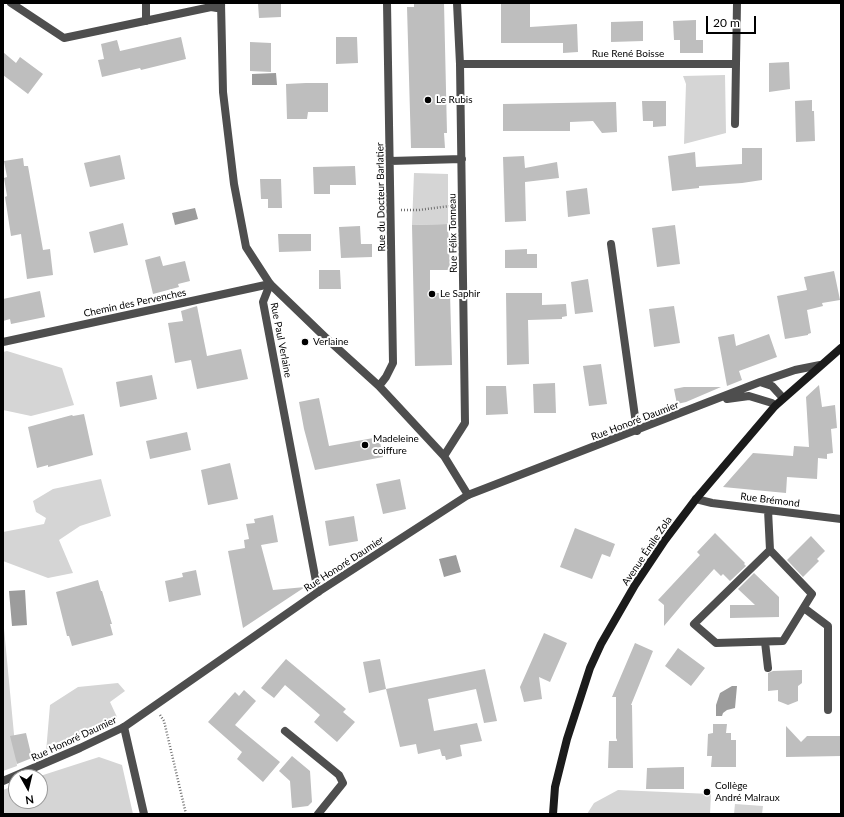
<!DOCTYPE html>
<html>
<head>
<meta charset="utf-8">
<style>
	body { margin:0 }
	#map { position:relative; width:844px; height:817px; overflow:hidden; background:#fff; font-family:Lato,sans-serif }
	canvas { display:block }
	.frame { position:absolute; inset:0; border:4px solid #000; pointer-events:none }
	.north { position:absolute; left:8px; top:769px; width:40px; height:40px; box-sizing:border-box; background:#fff; border:1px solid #999; border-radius:50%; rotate:172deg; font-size:11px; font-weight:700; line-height:16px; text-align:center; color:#000 }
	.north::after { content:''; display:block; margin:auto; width:14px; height:18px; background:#000; clip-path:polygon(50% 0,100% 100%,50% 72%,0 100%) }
	.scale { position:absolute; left:706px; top:16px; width:50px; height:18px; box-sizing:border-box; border:2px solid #000; border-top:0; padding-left:5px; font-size:12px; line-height:14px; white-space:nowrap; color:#000; -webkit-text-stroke:3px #fff; paint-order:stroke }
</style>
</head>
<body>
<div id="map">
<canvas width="844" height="817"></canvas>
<div class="frame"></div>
<div class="north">N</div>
<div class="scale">20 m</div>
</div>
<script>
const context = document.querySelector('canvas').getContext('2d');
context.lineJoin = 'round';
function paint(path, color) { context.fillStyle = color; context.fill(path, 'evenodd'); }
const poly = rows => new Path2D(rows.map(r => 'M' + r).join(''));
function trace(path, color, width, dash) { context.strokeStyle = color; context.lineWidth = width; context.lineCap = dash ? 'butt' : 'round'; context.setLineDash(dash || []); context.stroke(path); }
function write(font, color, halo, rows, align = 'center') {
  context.font = font + ' Lato,sans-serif'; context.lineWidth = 4; context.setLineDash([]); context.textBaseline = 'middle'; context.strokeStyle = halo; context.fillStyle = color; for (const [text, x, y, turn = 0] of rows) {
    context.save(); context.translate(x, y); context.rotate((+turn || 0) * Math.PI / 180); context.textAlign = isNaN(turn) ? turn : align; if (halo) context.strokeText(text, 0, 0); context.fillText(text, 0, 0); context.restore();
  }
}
const green = poly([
	[725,75,726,133,684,144,686,84,683,76],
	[414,173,448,174,448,224,412,225],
	[7,351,62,368,74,405,31,416,3,410,3,352],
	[101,479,111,516,80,526,59,540,73,573,48,578,3,561,3,532,44,524,46,518,36,512,33,501,53,489],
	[3,618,17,766,3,771],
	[118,683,125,691,110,702,117,717,46,752,50,705,78,687],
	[99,757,122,765,133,814,3,814,3,790,16,785,16,801,40,801,40,777,37,777],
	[618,790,711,794,710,814,587,814,594,803],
	[735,804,763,806,762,814,734,814]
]);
const water = poly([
	[276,73,277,85,252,85,252,74],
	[195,208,198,219,175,225,172,213],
	[456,555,461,572,444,577,439,559],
	[25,590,27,625,12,626,9,591],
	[732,686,737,686,735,708,727,710,723,713,722,716,716,716,716,705,720,693]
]);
const building = poly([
	[258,3,281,3,281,17,259,18],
	[414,3,444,3,447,133,444,133,445,148,411,148,407,7,414,7],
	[501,3,530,3,530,27,577,24,578,52,563,53,563,43,501,43],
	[696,20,696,40,703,40,703,53,680,53,680,40,674,40,673,21],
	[643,21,643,41,611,42,611,22],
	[181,37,186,59,141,70,140,68,102,77,98,60,104,59,101,44,117,40,120,51],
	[336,37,357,37,358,63,336,64],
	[250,42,271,43,271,72,250,71],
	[3,52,16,63,20,57,43,74,28,94,3,75],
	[789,62,790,89,769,92,769,63],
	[306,83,328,83,328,112,308,112,307,119,287,119,286,84],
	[812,100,812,111,814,111,815,141,796,142,795,101],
	[642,101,666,101,666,126,653,127,653,121,643,121],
	[616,102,617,132,602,133,593,121,570,122,570,131,503,131,503,104],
	[742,148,762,148,762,180,742,183,699,186,699,188,672,191,668,156,695,152,696,167,742,164],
	[120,155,125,179,90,187,84,163],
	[524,156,525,168,557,162,559,178,525,182,526,221,505,222,503,157],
	[23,158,24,166,28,166,43,250,50,249,53,275,27,279,21,234,11,236,5,197,7,196,4,178,7,177,4,161],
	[355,166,356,185,330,185,330,194,314,194,313,167],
	[260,179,281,179,282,208,268,208,268,199,261,199],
	[587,188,590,214,568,217,566,191],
	[123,223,128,245,94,253,89,232],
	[448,224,450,270,430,270,430,293,450,293,452,365,415,366,412,225],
	[675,225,680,264,657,267,652,228],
	[360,226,361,244,372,244,372,257,341,258,339,227],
	[278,234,311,234,311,251,279,252],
	[527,249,527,254,537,254,537,268,505,268,505,250],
	[160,256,163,266,185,261,190,281,178,284,179,287,153,294,145,260],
	[319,270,340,270,341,289,319,289],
	[834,271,840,300,822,303,823,306,807,310,811,333,808,334,808,335,785,339,777,296,807,290,804,277],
	[588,279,593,312,575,314,571,282],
	[40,291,45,317,11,324,10,319,3,321,3,299],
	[506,293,542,293,542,305,566,304,567,316,562,317,562,319,528,320,529,364,507,365],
	[197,306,207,356,241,349,248,379,197,389,191,360,175,363,168,323,183,321,181,311],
	[674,306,680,343,654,347,649,309],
	[734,334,736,346,769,334,777,357,739,371,742,380,727,386,718,337],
	[601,364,607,404,589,406,583,366],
	[152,375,157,399,120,407,116,382],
	[555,383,556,413,534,413,533,384],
	[819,385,822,407,835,405,837,428,831,429,833,453,827,454,827,459,818,458,817,479,787,477,786,493,723,487,753,453,793,456,794,446,809,447,806,397],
	[486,386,506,386,508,414,486,415],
	[684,387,721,387,686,402,677,404,674,389],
	[319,398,329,446,379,437,383,457,315,470,304,429,299,402],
	[84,414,93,455,48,467,48,465,37,468,28,427,72,415,73,416],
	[187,432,191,450,150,459,146,441],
	[230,463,238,499,208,505,201,470],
	[400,479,406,509,383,514,376,484],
	[273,515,278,542,261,545,273,590,305,587,243,628,228,551,245,548,244,540,249,539,246,524,255,523,254,519],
	[354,516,358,541,329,546,325,521],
	[575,528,615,544,610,557,602,554,592,579,560,567],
	[715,533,745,563,744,564,746,566,730,581,723,574,721,576,714,569,686,600,664,626,664,605,658,600,700,555,697,552],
	[811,536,825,551,817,559,819,561,803,577,787,560],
	[196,570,201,595,169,602,165,581,183,577,182,573],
	[754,573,779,597,779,617,730,618,730,605,755,605,738,589],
	[98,580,101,591,102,591,112,624,110,624,113,635,72,646,69,636,67,636,56,592],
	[544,633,567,643,550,682,539,677,542,699,524,702,520,687],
	[635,643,653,651,631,705,632,705,633,768,608,768,609,741,617,741,617,738,616,740,616,697,612,697],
	[678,648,705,668,691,686,665,666],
	[286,659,346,709,343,712,355,722,337,742,314,722,320,715,285,685,274,698,261,688],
	[380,659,386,689,369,693,363,662],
	[485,669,497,721,484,723,476,689,428,699,434,731,477,723,482,741,460,745,462,756,446,760,445,756,442,756,440,749,418,754,416,744,400,747,386,689],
	[802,670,802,683,798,686,798,701,788,705,778,701,778,690,768,691,768,673,773,671],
	[244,690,256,701,235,725,280,762,263,782,237,759,242,752,208,722,235,692,239,696],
	[713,724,727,724,726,733,731,733,731,740,736,740,736,767,711,767,712,756,707,756,708,734,713,733],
	[786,726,801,742,807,736,841,736,841,756,786,757],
	[26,733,32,758,17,764,10,736],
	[292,756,310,771,312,802,308,806,292,808,290,781,279,771],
	[684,767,684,789,646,789,647,768]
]);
const path = poly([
	[401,210,419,210,450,206],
	[160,715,164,721,186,814]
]);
const service = poly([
	[611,244,637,431],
	[3,342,270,284],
	[124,727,144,814]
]);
const minor = poly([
	[11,3,64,38,211,7,217,8,221,5],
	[221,3,223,92,234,184,246,247,270,284,326,338,379,386,444,456,468,495],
	[146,21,146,3],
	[460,64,736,64,737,3],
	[735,124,736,64],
	[390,161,462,159],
	[270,284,263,302,318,592],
	[379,386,386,377,393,363,387,3],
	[444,456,465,423,460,64,457,3],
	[696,499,712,503,841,519],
	[768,510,770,550,694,624,716,643,783,641,812,594,770,550],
	[804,608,828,626,828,710],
	[765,642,768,668],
	[285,731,339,775,343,783,318,814]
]);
const tertiary = poly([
	[760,382,772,386,783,398],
	[727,399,749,396,772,403,775,406],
	[3,781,80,748,124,727,318,592,468,495,760,382,795,370,820,365]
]);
const secondary = poly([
	[553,814,555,787,567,739,590,668,601,644,635,585,665,540,696,499,775,406,841,348]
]);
const markers = [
	[428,100,4,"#000"],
	[432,294,4,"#000"],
	[305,342,4,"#000"],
	[365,445,4,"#000"],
	[707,792,4,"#000"]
];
const streetNames = [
	["Rue René Boisse",628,54],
	["Rue du Docteur Barlatier",381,197,-91],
	["Rue Félix Tonneau",453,233,-91],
	["Chemin des Pervenches",135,303,-12],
	["Rue Paul Verlaine",281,340,79],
	["Rue Honoré Daumier",635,421,-21],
	["Rue Brémond",770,500,7],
	["Avenue Émile Zola",647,551,-56],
	["Rue Honoré Daumier",344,564,-33],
	["Rue Honoré Daumier",74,739,-25]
];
const poiNames = [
	["Le Rubis",436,100],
	["Le Saphir",440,294],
	["Verlaine",313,342],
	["Madeleine",373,439],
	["coiffure",373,451],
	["Collège",715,786],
	["André Malraux",715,798]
];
paint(green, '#d5d5d5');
paint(water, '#9c9c9c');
paint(building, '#bebebe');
trace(path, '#707070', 2.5, [1, 2]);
trace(service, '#4e4e4e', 8);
trace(minor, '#4e4e4e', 8);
trace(tertiary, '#4e4e4e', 8);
trace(secondary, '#1b1b1b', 8);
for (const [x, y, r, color] of markers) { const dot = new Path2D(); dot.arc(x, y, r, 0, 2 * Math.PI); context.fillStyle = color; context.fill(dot); trace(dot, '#fff', 1.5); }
write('10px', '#000', '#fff', streetNames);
write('10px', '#000', '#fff', poiNames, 'left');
</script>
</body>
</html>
